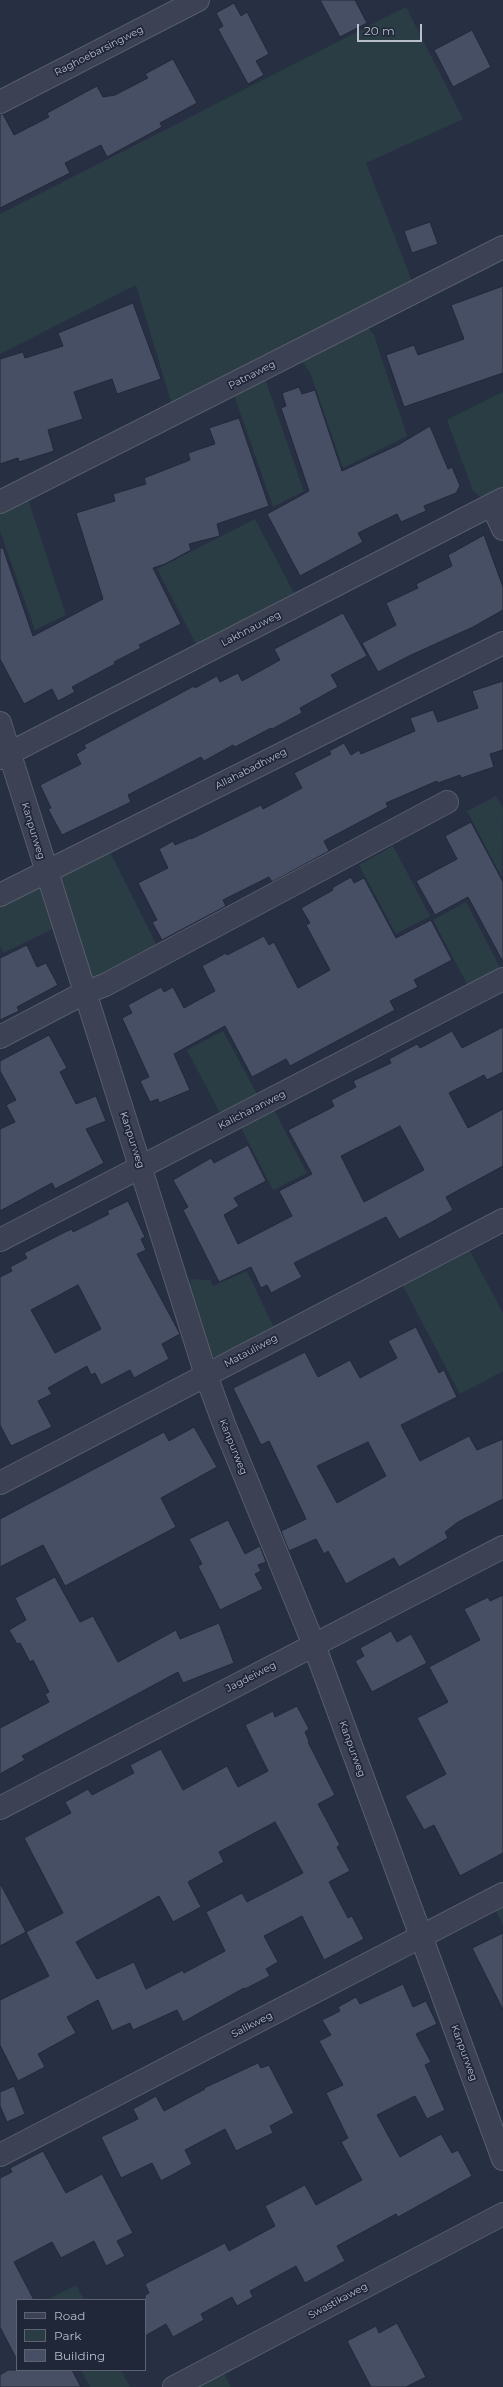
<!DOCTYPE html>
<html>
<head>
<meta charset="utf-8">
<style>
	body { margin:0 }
	#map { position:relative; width:503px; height:2387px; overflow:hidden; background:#272f43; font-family:Montserrat,sans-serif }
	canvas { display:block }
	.legend { position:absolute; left:16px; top:2299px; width:130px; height:72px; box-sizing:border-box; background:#202738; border:1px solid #5d6373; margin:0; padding:5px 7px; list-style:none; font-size:12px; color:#b9becc }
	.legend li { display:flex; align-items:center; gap:8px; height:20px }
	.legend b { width:20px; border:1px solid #5d6373 }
	.scale { position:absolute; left:357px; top:24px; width:65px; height:18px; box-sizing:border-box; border:2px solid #b9becc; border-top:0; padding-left:5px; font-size:12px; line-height:14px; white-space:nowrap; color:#b9becc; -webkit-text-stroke:3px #202738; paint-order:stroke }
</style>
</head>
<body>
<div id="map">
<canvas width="503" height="2387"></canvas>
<ul class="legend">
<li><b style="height:5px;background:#3c4253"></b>Road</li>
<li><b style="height:11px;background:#2a3d44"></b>Park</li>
<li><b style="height:11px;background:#474f65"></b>Building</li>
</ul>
<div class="scale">20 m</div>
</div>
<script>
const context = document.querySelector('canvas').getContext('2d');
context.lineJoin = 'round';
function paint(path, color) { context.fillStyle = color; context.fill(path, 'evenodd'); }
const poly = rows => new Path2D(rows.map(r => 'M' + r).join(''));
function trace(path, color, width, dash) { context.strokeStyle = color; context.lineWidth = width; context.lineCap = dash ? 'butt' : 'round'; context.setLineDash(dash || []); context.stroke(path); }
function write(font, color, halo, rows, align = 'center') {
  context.font = font + ' Montserrat,sans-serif'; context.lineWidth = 3.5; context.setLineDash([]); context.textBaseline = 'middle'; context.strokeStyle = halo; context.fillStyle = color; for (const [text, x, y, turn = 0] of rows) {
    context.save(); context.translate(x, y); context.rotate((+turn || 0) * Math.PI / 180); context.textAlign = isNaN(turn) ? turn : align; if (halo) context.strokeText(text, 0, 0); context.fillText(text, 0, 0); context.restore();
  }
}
const green = poly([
	[406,7,463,119,366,163,413,284,172,405,136,285,0,354,0,214],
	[367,326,374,335,407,436,343,468,310,372,301,360],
	[264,376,304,491,273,507,233,392],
	[503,392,503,487,482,498,473,491,447,420],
	[28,499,66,615,35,630,0,531,0,514],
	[255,519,294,593,196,644,157,569],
	[496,796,503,808,502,878,467,811],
	[393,846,430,916,396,934,359,865],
	[108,848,161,954,90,983,56,876],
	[36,886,42,889,55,928,3,953,0,946,0,903],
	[466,902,502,971,469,988,433,920],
	[223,1031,258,1096,221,1115,187,1050],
	[272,1106,307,1173,273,1190,239,1124],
	[469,1249,503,1313,503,1371,460,1394,402,1284],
	[247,1271,275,1330,219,1358,211,1355,205,1347,189,1293,191,1279,210,1280,213,1286],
	[503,1900,503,1925,493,1905],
	[76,2285,84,2300,47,2300],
	[222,2369,231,2387,187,2387],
	[81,2370,121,2370,130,2387,90,2387]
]);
const building = poly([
	[320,0,355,0,367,23,340,37,320,0],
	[234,3,241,16,247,12,269,54,256,61,264,75,248,84,218,29,223,26,216,13,234,3],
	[472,30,491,67,453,87,434,50,472,30],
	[173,59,197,103,160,123,162,127,107,157,101,145,65,163,70,173,0,208,0,114,3,114,14,135,49,117,47,113,97,86,103,97,115,95,148,78,145,74,173,59],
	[430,222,438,244,412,253,404,231,430,222],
	[503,286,503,373,404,407,386,355,414,345,418,355,464,339,451,305,503,286],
	[133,303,161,379,117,394,112,379,74,392,83,419,48,430,54,451,19,462,18,458,0,464,0,359,23,352,25,358,63,346,58,333,133,303],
	[299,387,302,394,315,390,342,471,398,445,430,426,448,469,452,467,460,486,456,493,424,506,426,511,401,522,397,514,358,533,363,542,300,576,267,514,309,491,281,408,286,406,282,393,299,387],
	[239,418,269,506,217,524,220,536,189,544,191,550,165,564,153,568,181,624,139,645,141,648,114,662,115,664,72,687,75,692,58,701,52,689,24,704,0,659,0,548,3,548,33,636,103,599,76,513,115,501,113,494,146,484,144,478,190,460,188,453,215,444,209,428,239,418],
	[484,535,503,587,503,610,473,627,411,655,378,672,362,643,396,625,386,603,418,588,416,584,452,566,448,555,484,535],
	[343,613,367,656,331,675,338,687,300,708,302,713,272,729,271,728,235,747,233,745,204,761,201,757,128,795,131,802,62,835,48,809,51,808,40,785,81,764,76,754,86,748,84,745,194,686,195,688,217,676,220,682,238,673,242,681,280,660,274,649,343,613],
	[503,681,503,750,490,754,494,767,461,778,460,775,438,783,437,781,386,803,388,807,324,841,329,851,272,882,269,877,223,900,226,906,162,940,152,922,157,920,138,883,168,868,159,849,173,841,175,845,191,838,191,839,261,805,263,809,302,788,294,773,331,754,329,751,344,743,351,755,359,750,361,754,415,731,410,718,433,710,438,722,478,708,472,691,503,681],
	[471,822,503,882,503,962,468,897,435,915,416,881,457,859,445,836,471,822],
	[351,877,354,883,364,878,396,938,431,920,452,960,414,980,418,987,390,1001,395,1010,290,1066,286,1059,252,1077,225,1026,174,1054,190,1090,159,1103,158,1099,150,1102,140,1081,149,1077,122,1018,132,1013,128,1005,161,987,164,992,173,987,184,1008,215,991,202,966,226,953,227,955,264,936,269,945,274,942,298,988,330,970,306,925,310,923,301,908,333,890,332,888,351,877],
	[27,945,37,967,46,963,58,985,17,1007,19,1011,0,1020,0,958,27,945],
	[503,1027,503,1072,487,1080,484,1075,449,1093,468,1128,503,1109,503,1166,446,1197,453,1210,432,1222,399,1239,386,1217,294,1263,302,1277,271,1293,267,1285,261,1288,251,1267,219,1282,183,1210,188,1207,173,1180,211,1158,214,1163,248,1145,266,1181,234,1198,239,1206,224,1215,238,1244,292,1216,279,1191,312,1174,288,1130,329,1109,334,1106,331,1100,356,1087,353,1081,391,1063,389,1059,417,1044,420,1048,452,1031,462,1048,503,1027],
	[400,1126,424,1170,364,1202,341,1156,400,1126],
	[49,1035,67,1068,60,1072,76,1104,96,1096,106,1121,86,1129,104,1163,55,1189,52,1183,0,1211,0,1129,15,1122,6,1105,16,1100,0,1071,0,1061,49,1035],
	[128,1201,145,1237,141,1239,146,1250,137,1254,180,1334,162,1344,169,1359,134,1378,130,1370,101,1385,95,1373,91,1375,87,1366,48,1388,52,1394,38,1401,52,1427,11,1446,0,1425,0,1277,12,1271,10,1267,27,1258,24,1253,65,1232,72,1229,73,1232,109,1214,107,1211,128,1201],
	[78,1285,101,1329,55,1353,31,1310,78,1285],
	[416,1327,439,1373,444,1370,457,1397,401,1425,420,1461,469,1436,477,1450,503,1439,503,1499,458,1522,445,1532,448,1538,399,1567,394,1558,346,1584,328,1551,324,1554,316,1539,289,1551,281,1531,306,1519,269,1441,261,1445,233,1388,305,1352,318,1377,350,1360,360,1378,397,1358,388,1341,416,1327],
	[368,1442,386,1476,337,1503,317,1466,368,1442],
	[194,1427,217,1467,161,1498,176,1527,65,1586,43,1545,0,1567,0,1519,164,1432,169,1441,194,1427],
	[228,1520,245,1554,260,1546,266,1562,258,1565,261,1571,255,1574,263,1589,220,1610,198,1566,202,1564,189,1539,228,1520],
	[55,1577,80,1622,93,1616,118,1662,176,1630,180,1639,219,1623,234,1663,183,1683,178,1672,22,1756,25,1760,0,1774,0,1728,49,1702,45,1694,49,1692,33,1660,30,1662,20,1643,17,1644,9,1630,26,1620,15,1598,55,1577],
	[503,1595,503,1853,460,1876,434,1825,424,1830,405,1796,446,1774,417,1718,448,1702,429,1667,480,1640,464,1609,488,1597,490,1601,503,1595],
	[391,1631,397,1642,411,1634,427,1663,372,1692,355,1661,364,1656,360,1648,391,1631],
	[297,1706,309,1729,305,1732,309,1741,308,1742,335,1795,318,1804,340,1845,337,1847,350,1871,329,1882,348,1918,352,1916,364,1939,324,1960,302,1916,264,1936,278,1962,266,1969,270,1976,245,1989,244,1988,183,2022,177,2010,133,2030,130,2023,112,2031,98,2000,67,2017,76,2033,38,2054,45,2067,18,2081,0,2045,0,2000,49,1976,26,1932,0,1946,0,1883,26,1932,63,1913,24,1838,71,1813,65,1802,88,1789,92,1795,134,1773,130,1765,161,1749,183,1790,227,1766,238,1787,268,1771,245,1725,273,1711,275,1717,297,1706],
	[275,1822,303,1873,247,1902,242,1893,206,1912,225,1951,184,1973,183,1970,146,1989,134,1962,97,1979,76,1942,159,1896,173,1922,201,1907,188,1882,224,1862,219,1852,275,1822],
	[503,1933,503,2010,472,1948,503,1933],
	[403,1984,413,2007,426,2001,437,2024,416,2034,431,2062,425,2065,445,2110,427,2119,415,2096,377,2115,400,2157,441,2134,452,2153,458,2150,472,2176,398,2217,396,2214,337,2246,345,2261,305,2283,296,2266,250,2291,253,2297,237,2306,232,2297,201,2314,204,2320,173,2337,166,2324,145,2336,145,2295,149,2293,145,2284,225,2243,229,2251,275,2226,265,2206,305,2185,316,2205,362,2180,341,2142,348,2138,326,2093,343,2085,319,2041,331,2035,322,2020,340,2011,338,2007,356,1997,360,2004,403,1984],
	[258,2063,261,2068,269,2065,294,2113,270,2126,273,2133,236,2151,225,2129,185,2150,192,2164,161,2181,152,2163,121,2178,101,2137,138,2119,133,2109,156,2096,164,2111,205,2089,204,2088,258,2063],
	[14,2086,25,2114,7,2122,0,2106,0,2092,14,2086],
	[43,2151,66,2193,102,2174,133,2233,117,2241,125,2256,106,2266,94,2241,61,2258,52,2242,14,2262,34,2300,17,2300,17,2360,0,2327,0,2178,12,2172,10,2168,43,2151],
	[397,2323,426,2377,406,2387,371,2387,347,2341,376,2326,379,2333,397,2323],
	[8,2370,72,2370,81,2387,0,2387,0,2375,8,2370]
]);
const street = poly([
	[0,102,198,0],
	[0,502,503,247],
	[492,505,503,529],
	[0,723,206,1375,225,1427,314,1645,503,2159],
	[0,758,503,499],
	[0,895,503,643],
	[0,1037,84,993,105,985,447,802],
	[0,1240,503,979],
	[0,1483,503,1220],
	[0,1808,503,1547],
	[0,2155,503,1894],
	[174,2387,503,2214]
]);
const streetNames = [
	["Raghoebarsingweg",99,51,-27],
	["Patnaweg",252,375,-27],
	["Lakhnauweg",251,629,-27],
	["Allahabadhweg",251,769,-27],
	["Kanpurweg",33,831,73],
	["Kalicharanweg",252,1110,-27],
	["Kanpurweg",132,1140,72],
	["Matauliweg",251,1351,-28],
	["Kanpurweg",233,1447,68],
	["Jagdeiweg",251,1677,-27],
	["Kanpurweg",352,1749,70],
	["Salikweg",252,2025,-27],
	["Kanpurweg",464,2053,70],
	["Swastikaweg",338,2301,-28]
];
paint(green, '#2a3d44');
paint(building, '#474f65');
trace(building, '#22293a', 1);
trace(street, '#575d6d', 24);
trace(street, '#3c4253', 22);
write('10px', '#b9becc', '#202738', streetNames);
</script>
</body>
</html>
